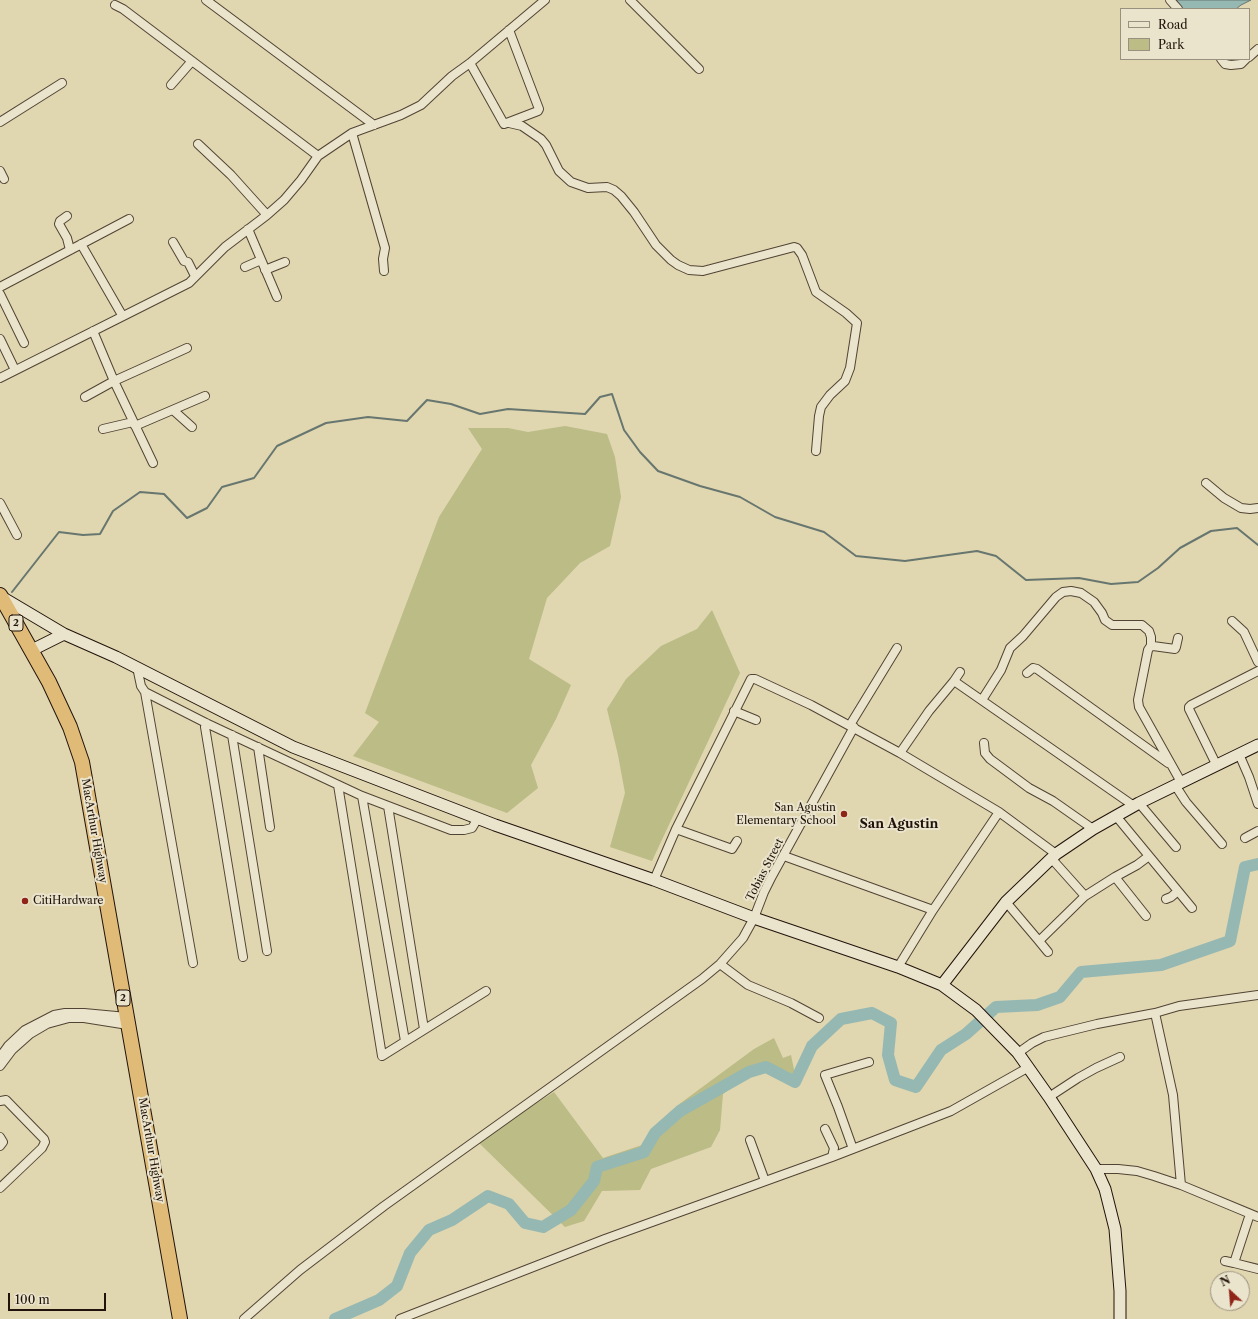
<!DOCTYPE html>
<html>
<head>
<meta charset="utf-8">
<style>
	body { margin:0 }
	#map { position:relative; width:1258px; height:1319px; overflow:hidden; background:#e0d6b0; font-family:"Libre Caslon Text",serif }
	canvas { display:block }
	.legend { position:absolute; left:1120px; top:8px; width:130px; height:52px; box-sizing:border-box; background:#ebe4cc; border:1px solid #9a907f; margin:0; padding:5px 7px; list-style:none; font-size:12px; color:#21130b }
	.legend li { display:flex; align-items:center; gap:8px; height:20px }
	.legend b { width:20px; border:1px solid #9a907f }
	.north { position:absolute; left:1210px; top:1271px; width:40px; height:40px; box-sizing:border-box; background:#ebe4cc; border:1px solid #9a907f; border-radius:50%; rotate:334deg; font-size:11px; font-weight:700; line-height:16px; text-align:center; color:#21130b }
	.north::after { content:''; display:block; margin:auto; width:14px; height:18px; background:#8f2418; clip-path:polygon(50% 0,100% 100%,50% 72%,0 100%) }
	.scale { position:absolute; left:8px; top:1293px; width:98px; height:18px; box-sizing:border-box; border:2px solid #21130b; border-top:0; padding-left:5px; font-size:12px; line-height:14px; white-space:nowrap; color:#21130b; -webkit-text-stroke:3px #ebe4cc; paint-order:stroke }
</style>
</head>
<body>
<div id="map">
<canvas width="1258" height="1319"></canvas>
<ul class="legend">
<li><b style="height:5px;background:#ebe4cc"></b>Road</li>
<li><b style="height:11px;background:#bbbc86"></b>Park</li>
</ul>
<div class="north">N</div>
<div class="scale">100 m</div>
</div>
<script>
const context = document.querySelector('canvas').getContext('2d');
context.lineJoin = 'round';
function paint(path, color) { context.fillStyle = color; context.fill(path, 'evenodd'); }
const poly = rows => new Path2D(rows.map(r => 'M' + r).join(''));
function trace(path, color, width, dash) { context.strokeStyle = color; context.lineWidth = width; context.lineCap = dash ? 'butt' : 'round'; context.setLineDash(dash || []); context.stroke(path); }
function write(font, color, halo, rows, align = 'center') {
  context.font = font + ' "Libre Caslon Text",serif'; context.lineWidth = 4; context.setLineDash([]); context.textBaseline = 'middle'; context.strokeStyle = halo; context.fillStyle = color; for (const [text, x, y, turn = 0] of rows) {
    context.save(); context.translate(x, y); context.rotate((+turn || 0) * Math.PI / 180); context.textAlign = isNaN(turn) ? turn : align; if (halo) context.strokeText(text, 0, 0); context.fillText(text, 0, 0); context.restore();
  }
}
const green = poly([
	[565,426,607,434,615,457,621,497,610,546,580,563,547,598,529,659,571,685,556,719,531,765,538,788,507,813,353,756,379,722,365,713,439,517,482,449,468,428,508,428,528,432],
	[712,610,740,673,652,861,610,847,625,793,618,755,607,709,626,679,661,646,697,629],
	[774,1038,783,1058,791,1055,797,1084,766,1069,750,1073,723,1094,720,1130,711,1147,651,1169,640,1190,602,1191,584,1221,565,1227,477,1141,554,1092,603,1158,642,1145,650,1131,678,1105,754,1049]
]);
const water = poly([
	[1174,0,1251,0,1241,5,1236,9,1182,9,1174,0]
]);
const stream = poly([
	[12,592,59,532,83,535,100,534,113,511,140,492,164,494,187,518,207,508,222,487,254,478,277,446,326,423,368,417,407,421,427,400,451,404,480,414,508,409,585,414,600,397,612,394,624,430,640,452,658,471,700,486,740,497,775,517,824,532,856,556,905,561,977,551,996,556,1026,580,1079,578,1111,584,1138,582,1158,568,1180,548,1211,531,1237,528,1258,545]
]);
const river = poly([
	[335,1319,379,1300,397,1286,410,1253,429,1230,452,1220,488,1196,509,1204,525,1223,543,1227,571,1210,594,1181,597,1167,644,1152,655,1133,680,1111,749,1072,766,1067,795,1082,812,1046,841,1019,872,1013,891,1023,888,1055,895,1080,916,1087,941,1050,966,1034,996,1007,1037,1005,1060,997,1081,972,1161,965,1230,941,1245,867,1258,864]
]);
const street = poly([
	[206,0,374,125],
	[630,0,699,69],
	[1170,0,1178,9],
	[115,5,123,9,318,156],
	[1249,57,1258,49],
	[1221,59,1225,64,1231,65,1241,64,1246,59],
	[470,63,504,124,538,111,539,109,509,30],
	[171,85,192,61],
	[0,122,62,83],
	[509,123,522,126,541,139,546,145,559,171,571,182,588,188,607,187,614,190,621,196,634,212,656,245,671,260,678,265,689,270,703,271,794,247,797,248,802,255,816,292,846,313,857,323,850,368,845,381,830,395,821,407,819,416,816,451],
	[352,133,385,248,383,259,384,271],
	[198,144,231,175,267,215],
	[0,171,4,179],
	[67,216,60,221,59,224,67,238,70,250],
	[248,229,277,297],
	[173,242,184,261,188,262,195,276],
	[81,244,122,315],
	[245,267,261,260],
	[265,270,285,262],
	[0,287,129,219],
	[0,294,24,343],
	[93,331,114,381,153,463],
	[0,339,15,370],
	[0,378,189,283,225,247,267,215,284,200,301,180,318,156,352,133,401,115,421,105,452,76,470,63,545,0],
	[85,397,114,381,187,348],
	[173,410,192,427],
	[135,426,205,396],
	[103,429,133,422],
	[1206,483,1224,498,1241,508,1250,509,1258,508],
	[0,503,17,535],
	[1232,621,1244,632,1258,662],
	[1178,638,1176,647,1175,649,1153,646,1150,647,1148,650,1138,700,1139,707,1181,782],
	[137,667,141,686,145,692,206,723,362,796,451,830,464,830,472,828,478,818],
	[1027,673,1033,668,1037,669,1168,763],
	[954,681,960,672],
	[145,692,193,963],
	[982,700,1001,670,1010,648,1023,636,1056,597,1063,592,1071,591,1081,593,1094,602,1102,613,1105,620,1112,625,1142,625,1149,631,1151,637,1151,646],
	[734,711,756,720],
	[206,723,205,727,243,957],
	[850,725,897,648],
	[232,735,267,951],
	[984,743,985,753,990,759,1029,788,1053,801,1093,829],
	[258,747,270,827],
	[900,753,929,711,954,681,1134,806],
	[1239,754,1249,777,1258,804],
	[1216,764,1189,709,1189,707,1191,705,1258,671],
	[338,785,382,1056,486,991],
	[1175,785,1186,802,1222,844],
	[362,796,405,1041],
	[1139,803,1176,847],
	[388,806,424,1029],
	[1116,816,1192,908],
	[676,829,732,849,737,841],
	[1245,838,1258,831],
	[784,856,933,910],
	[1051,858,1085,896],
	[1115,877,1137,865,1149,856],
	[654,880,676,829,751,679,755,679,811,705,900,753,999,812,1056,854],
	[1166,899,1171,897,1178,891],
	[1006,902,1039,941,1085,896,1115,877,1146,916],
	[1039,941,1048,952],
	[720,964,748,985,791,1003,819,1018],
	[898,967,933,910,999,812],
	[1155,1013,1173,1095,1181,1185],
	[1018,1053,1032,1043,1044,1037,1097,1024,1155,1013,1179,1006,1258,995],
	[0,1057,8,1046,25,1030,54,1015,65,1013,84,1013,127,1017],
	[0,1066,12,1050,30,1034,47,1024,69,1018,84,1018,128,1025],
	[1049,1097,1078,1078,1096,1068,1120,1057],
	[0,1101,6,1100,44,1139,45,1142,42,1148,0,1188],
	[825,1129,834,1148,832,1157],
	[0,1137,3,1142,0,1146],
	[750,1140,765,1181],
	[853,1149,838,1107,825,1075,869,1062],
	[1096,1169,1118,1169,1137,1171,1154,1176,1181,1185,1258,1217],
	[1250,1214,1234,1263,1258,1269],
	[1225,1261,1234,1263],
	[244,1319,300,1270,384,1206,702,979,720,964,743,938,754,918,764,892,772,876,854,727],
	[400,1319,605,1239,832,1157,951,1111,1029,1067]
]);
const secondary = poly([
	[0,596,64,634,116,657,293,747,495,825,654,880,754,918,898,967,942,985,976,1010,1018,1053,1049,1097,1096,1169,1105,1189,1115,1229,1120,1291,1120,1319],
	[32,650,64,634],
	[942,985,1006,902,1056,854,1093,829,1139,803,1258,745]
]);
const highway = poly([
	[0,595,49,682,70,727,82,762,180,1319]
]);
const markers = [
	[844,814,4,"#8f2418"],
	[25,901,4,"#8f2418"]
];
const shields = [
	[16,623,14],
	[123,998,14]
];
const shieldNames = [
	["2",16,623],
	["2",123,998]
];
const poiNames = [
	["San Agustin",836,808],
	["Elementary School",836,821],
	["CitiHardware",33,901,"left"]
];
const streetNames = [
	["MacArthur Highway",94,831,80],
	["Tobias Street",765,870,-63],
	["MacArthur Highway",151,1150,80]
];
const quarterNames = [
	["San Agustin",899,824]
];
paint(green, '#bbbc86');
paint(water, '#95b8b2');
trace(water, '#67766f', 1);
trace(stream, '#67766f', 2);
trace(river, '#95b8b2', 12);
trace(street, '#514434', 10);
trace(secondary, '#21130b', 13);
trace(highway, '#21130b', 16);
trace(street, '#ebe4cc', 8);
trace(secondary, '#ebe4cc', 11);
trace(highway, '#e0bb78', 14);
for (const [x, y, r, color] of markers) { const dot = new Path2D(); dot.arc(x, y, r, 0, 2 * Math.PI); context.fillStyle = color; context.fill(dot); trace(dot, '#ebe4cc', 1.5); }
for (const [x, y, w] of shields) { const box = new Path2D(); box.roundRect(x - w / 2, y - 8, w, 16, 3); context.fillStyle = '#ebe4cc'; context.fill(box); trace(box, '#21130b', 1); }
write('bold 10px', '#21130b', null, shieldNames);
write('11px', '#21130b', '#ebe4cc', poiNames, 'right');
write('11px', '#21130b', '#ebe4cc', streetNames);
write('bold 13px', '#21130b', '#ebe4cc', quarterNames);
</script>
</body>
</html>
